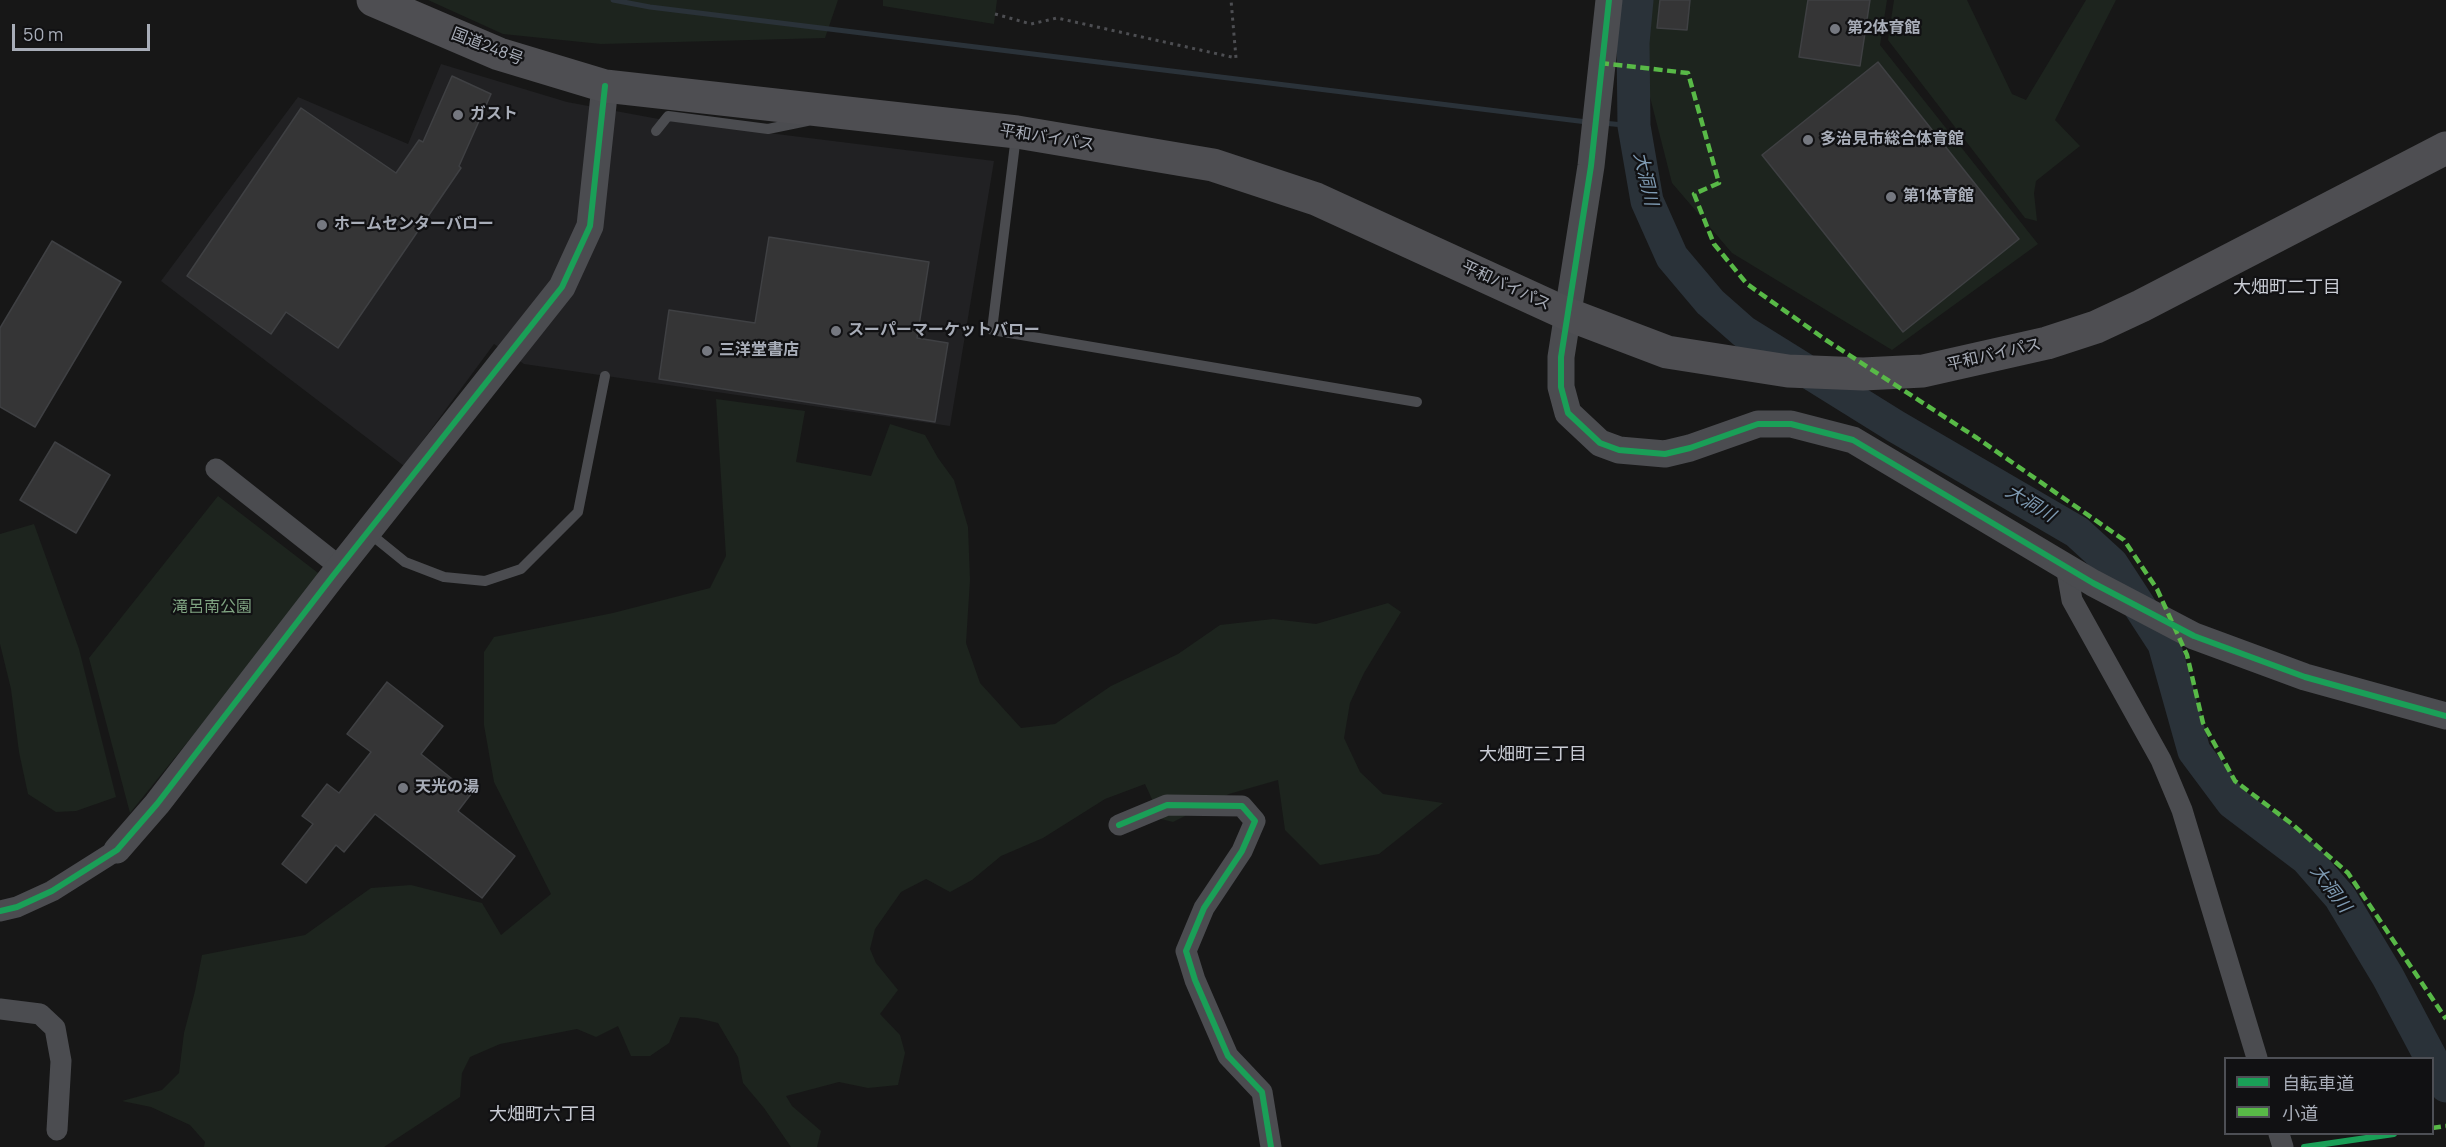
<!DOCTYPE html>
<html>
<head>
<meta charset="utf-8">
<style>
	body { margin:0 }
	#map { position:relative; width:2446px; height:1147px; overflow:hidden; background:#171717; font-family:Manrope,"Noto Sans JP",sans-serif }
	canvas { display:block }
	.legend { position:absolute; left:2224px; top:1057px; width:210px; height:78px; box-sizing:border-box; background:#111113; border:2px solid #4d4f55; margin:0; padding:8px 10px; list-style:none; font-size:18px; color:#a8adb8 }
	.legend li { display:flex; align-items:center; gap:12px; height:30px }
	.legend b { width:30px; border:2px solid #4d4f55 }
	.scale { position:absolute; left:12px; top:24px; width:138px; height:27px; box-sizing:border-box; border:3px solid #a8adb8; border-top:0; padding-left:8px; font-size:18px; line-height:21px; white-space:nowrap; color:#a8adb8; -webkit-text-stroke:4px #111113; paint-order:stroke }
</style>
</head>
<body>
<div id="map">
<canvas width="2446" height="1147"></canvas>
<ul class="legend">
<li><b style="height:8px;background:#1a9f57"></b>自転車道</li>
<li><b style="height:8px;background:#58b947"></b>小道</li>
</ul>
<div class="scale">50 m</div>
</div>
<script>
const context = document.querySelector('canvas').getContext('2d');
context.lineJoin = 'round';
function paint(path, color) { context.fillStyle = color; context.fill(path, 'evenodd'); }
const poly = rows => new Path2D(rows.map(r => 'M' + r).join(''));
function trace(path, color, width, dash) { context.strokeStyle = color; context.lineWidth = width; context.lineCap = dash ? 'butt' : 'round'; context.setLineDash(dash || []); context.stroke(path); }
function write(font, color, halo, rows, align = 'center') {
  context.font = font + ' Manrope,"Noto Sans JP",sans-serif'; context.lineWidth = 4.5; context.setLineDash([]); context.textBaseline = 'middle'; context.strokeStyle = halo; context.fillStyle = color; for (const [text, x, y, turn = 0] of rows) {
    context.save(); context.translate(x, y); context.rotate((+turn || 0) * Math.PI / 180); context.textAlign = isNaN(turn) ? turn : align; if (halo) context.strokeText(text, 0, 0); context.fillText(text, 0, 0); context.restore();
  }
}
const built = poly([
	[441,64,567,102,664,120,994,161,950,426,524,364,494,344,404,466,161,281,298,97,408,144]
]);
const green = poly([
	[428,0,838,0,825,38,601,44,503,34],
	[883,0,997,0,994,24,883,6],
	[1645,0,1887,0,1880,45,2038,244,1892,350,1732,253,1672,183,1650,97,1643,29],
	[1894,0,1967,0,2012,94,2026,100,2086,0,2116,0,2055,120,2080,146,2036,181,2034,193,2037,221,2025,218,1888,40],
	[716,399,805,411,796,462,871,476,890,424,925,435,938,458,954,480,968,527,970,580,966,643,980,683,1021,728,1055,724,1111,686,1178,654,1220,625,1273,619,1316,624,1388,603,1401,612,1364,673,1350,703,1344,738,1360,772,1383,794,1443,803,1379,854,1320,865,1285,830,1278,780,1229,794,1173,822,1161,819,1145,784,1105,799,1043,838,1001,856,972,880,950,892,926,879,901,892,875,929,870,949,876,963,898,990,880,1014,900,1035,905,1053,898,1085,868,1088,839,1082,786,1096,792,1106,821,1131,817,1147,791,1147,764,1108,743,1083,738,1057,718,1023,697,1018,680,1017,669,1043,650,1056,631,1056,618,1026,596,1037,577,1029,500,1044,470,1057,462,1073,460,1097,384,1147,204,1147,205,1142,190,1125,151,1107,122,1101,162,1090,179,1073,184,1033,195,991,202,955,305,935,371,888,411,885,482,903,501,935,551,894,494,782,484,725,484,652,494,637,613,613,710,588,726,556],
	[218,496,322,576,130,813,89,658],
	[34,524,79,649,116,797,76,811,56,812,28,794,19,752,11,689,0,644,0,534]
]);
const stream = poly([
	[613,0,650,7,1587,122],
	[1603,123,1634,126]
]);
const river = poly([
	[1637,0,1633,43,1634,126,1647,201,1672,257,1710,302,1744,332,1895,426,2077,532,2112,564,2164,644,2194,751,2232,802,2306,858,2340,897,2388,977,2431,1058],
	[2432,1060,2446,1086]
]);
const building = poly([
	[1660,0,1690,0,1687,30,1657,28,1660,0],
	[1808,0,1870,0,1860,66,1799,57,1808,0],
	[1878,62,2019,239,1903,332,1762,155,1878,62],
	[452,76,491,94,459,166,461,168,338,348,286,312,271,334,187,276,301,108,396,173,419,140,423,142,452,76],
	[769,237,929,262,917,338,948,343,935,422,659,379,669,310,755,323,769,237],
	[52,241,121,282,35,427,0,407,0,328,52,241],
	[55,442,110,475,76,533,20,500,55,442],
	[387,682,443,726,421,754,471,794,458,811,515,856,482,898,375,814,344,852,336,845,306,883,282,864,313,824,302,816,327,784,339,793,371,752,347,734,387,682]
]);
const path = poly([
	[995,14,1031,24,1057,18,1236,58,1231,0]
]);
const service = poly([
	[656,131,668,116,768,129,807,121],
	[1016,136,992,330,1417,402],
	[368,532,405,562,444,577,485,581,521,569,578,512,605,376]
]);
const minor = poly([
	[216,469,340,567],
	[2066,566,2072,600,2161,760,2182,810,2257,1058],
	[1119,825,1167,805,1242,806,1255,821,1242,851,1204,908,1186,951,1195,980,1228,1056,1262,1092,1271,1147],
	[0,911,17,907,52,891,117,850],
	[0,1009,40,1014,55,1028,61,1061,57,1130],
	[2279,1134,2283,1147]
]);
const tertiary = poly([
	[1609,0,1591,166,1561,357,1561,387,1568,413,1600,443,1619,450,1665,454,1690,448,1758,424,1791,424,1853,440,2093,583,2194,636,2305,677,2446,716],
	[117,850,157,804,332,577,562,287,590,226,605,86]
]);
const trunk = poly([
	[373,0,499,54,605,86,1017,132,1213,165,1316,199,1567,314,1667,352,1788,371,1863,374,1923,371,2047,343,2096,327,2141,306,2446,148]
]);
const quiet = poly([
	[1600,63,1688,73,1719,183,1694,194,1714,244,1747,284,1826,340,1977,438,2124,540,2157,589,2187,655,2203,723,2235,781,2292,824,2348,873,2446,1019],
	[2432,1128,2446,1126]
]);
const cycleway = poly([
	[1609,0,1591,166,1561,357,1561,387,1568,413,1600,443,1619,450,1665,454,1690,448,1758,424,1791,424,1853,440,2093,583,2194,636,2305,677,2446,716],
	[1119,825,1167,805,1242,806,1255,821,1242,851,1204,908,1186,951,1195,980,1228,1056,1262,1092,1271,1147],
	[0,911,17,907,52,891,117,850,157,804,332,577,562,287,590,226,605,86],
	[2304,1147,2394,1134]
]);
const markers = [
	[1835,29,6,"#757880"],
	[458,115,6,"#757880"],
	[1808,140,6,"#757880"],
	[1891,197,6,"#757880"],
	[322,225,6,"#757880"],
	[836,331,6,"#757880"],
	[707,351,6,"#757880"],
	[403,788,6,"#757880"]
];
const poiNames = [
	["第2体育館",1847,29],
	["ガスト",470,115],
	["多治見市総合体育館",1820,140],
	["第1体育館",1903,197],
	["ホームセンターバロー",334,225],
	["スーパーマーケットバロー",848,331],
	["三洋堂書店",719,351],
	["天光の湯",415,788]
];
const streetNames = [
	["国道248号",487,47,21],
	["平和バイパス",1047,138,9],
	["平和バイパス",1506,286,25],
	["平和バイパス",1994,355,-13]
];
const parkNames = [
	["滝呂南公園",212,608]
];
const waterNames = [
	["大洞川",1645,179,77],
	["大洞川",2030,504,31],
	["大洞川",2330,889,53]
];
const neighbourhoodNames = [
	["大畑町二丁目",2287,288],
	["大畑町三丁目",1533,755],
	["大畑町六丁目",543,1115]
];
paint(built, '#212123');
paint(green, '#1d241e');
trace(stream, '#2a3239', 5);
trace(river, '#2a3239', 33);
paint(building, '#353536');
trace(building, '#3f4043', 1.5);
trace(path, '#4d4e52', 3, [3, 4.5]);
trace(service, '#4b4c50', 10);
trace(minor, '#4b4c50', 21);
trace(tertiary, '#4b4c50', 27);
trace(trunk, '#4e4e52', 33);
trace(quiet, '#58b947', 4.5, [9, 4.5]);
trace(cycleway, '#1a9f57', 6);
for (const [x, y, r, color] of markers) { const dot = new Path2D(); dot.arc(x, y, r, 0, 2 * Math.PI); context.fillStyle = color; context.fill(dot); trace(dot, '#111113', 2); }
write('bold 16px', '#a8adb8', '#111113', poiNames, 'left');
write('16px', '#a8adb8', '#111113', streetNames);
write('16px', '#7fa381', '#111113', parkNames);
write('italic 18px', '#7f9bb3', '#111113', waterNames);
write('18px', '#c9ccd4', '#111113', neighbourhoodNames);
</script>
</body>
</html>
